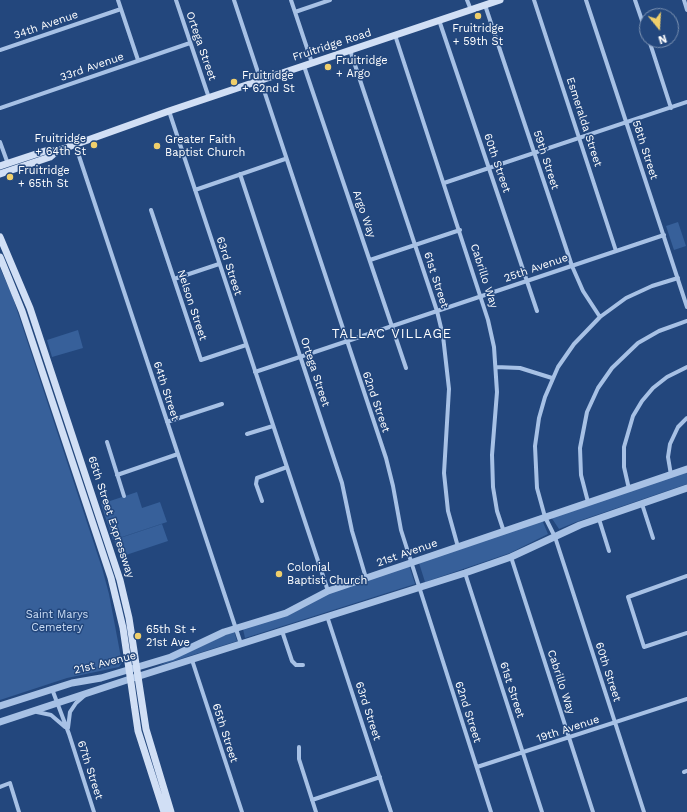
<!DOCTYPE html>
<html>
<head>
<meta charset="utf-8">
<style>
	body { margin:0 }
	#map { position:relative; width:687px; height:812px; overflow:hidden; background:#23477d; font-family:"Work Sans",sans-serif }
	canvas { display:block }
	.north { position:absolute; left:639px; top:8px; width:40px; height:40px; box-sizing:border-box; background:#23477d; border:1px solid #7b91b1; border-radius:50%; rotate:162deg; font-size:11px; font-weight:700; line-height:16px; text-align:center; color:#fff }
	.north::after { content:''; display:block; margin:auto; width:14px; height:18px; background:#f0cf6b; clip-path:polygon(50% 0,100% 100%,50% 72%,0 100%) }
</style>
</head>
<body>
<div id="map">
<canvas width="687" height="812"></canvas>
<div class="north">N</div>
</div>
<script>
const context = document.querySelector('canvas').getContext('2d');
context.lineJoin = 'round';
function paint(path, color) { context.fillStyle = color; context.fill(path, 'evenodd'); }
const poly = rows => new Path2D(rows.map(r => 'M' + r).join(''));
function trace(path, color, width, dash) { context.strokeStyle = color; context.lineWidth = width; context.lineCap = dash ? 'butt' : 'round'; context.setLineDash(dash || []); context.stroke(path); }
function write(font, color, halo, rows, align = 'center') {
  context.font = font + ' "Work Sans",sans-serif'; context.lineWidth = 3; context.setLineDash([]); context.textBaseline = 'middle'; context.strokeStyle = halo; context.fillStyle = color; for (const [text, x, y, turn = 0] of rows) {
    context.save(); context.translate(x, y); context.rotate((+turn || 0) * Math.PI / 180); context.textAlign = isNaN(turn) ? turn : align; if (halo) context.strokeText(text, 0, 0); context.fillText(text, 0, 0); context.restore();
  }
}
const green = poly([
	[678,222,686,246,674,250,666,226],
	[0,268,12,295,102,568,109,594,122,663,119,667,67,678,0,700],
	[78,330,83,348,52,357,47,340],
	[687,471,687,484,576,522,559,529,551,517],
	[137,492,142,508,160,502,167,522,113,540,101,504],
	[542,520,548,534,510,553,425,582,419,563],
	[162,524,168,541,120,557,114,540],
	[409,565,415,584,245,638,243,629,328,593],
	[234,631,237,641,158,666,175,658]
]);
const minor = poly([
	[118,0,138,60],
	[176,0,209,98],
	[234,0,386,458,393,486,401,530,491,812],
	[291,0,312,63],
	[467,0,471,10],
	[534,0,616,251],
	[586,0,687,307],
	[635,0,647,35],
	[684,0,687,10],
	[485,5,572,266,583,291,600,317],
	[295,12,330,0],
	[439,20,537,311],
	[395,35,488,320,494,347,497,392,492,455,493,487,497,511,504,532],
	[649,40,671,108],
	[0,50,121,9],
	[350,50,437,311,443,336,449,389,444,473,448,511,458,547],
	[304,66,406,368],
	[0,108,190,43],
	[169,111,328,591],
	[0,142,8,164],
	[75,144,241,644],
	[240,174,342,483,352,531,366,578],
	[444,183,687,102],
	[195,190,285,159],
	[151,210,201,360,246,345],
	[370,260,460,230],
	[174,279,219,264],
	[496,367,520,368,552,378],
	[255,372,664,235],
	[167,422,222,404],
	[247,434,273,426],
	[107,442,124,496],
	[117,475,178,454],
	[671,475,668,457,670,444,678,427,687,418],
	[629,489,624,467,624,447,633,416,642,401,653,388,667,377,687,367],
	[262,501,256,484,257,478,287,467],
	[588,502,581,475,580,448,587,412,598,388,612,368,638,343,659,331,687,321],
	[642,504,653,538],
	[599,519,609,551],
	[511,557,593,812],
	[465,573,542,812],
	[687,576,628,597,644,647,687,633],
	[327,616,391,812],
	[282,631,292,661,296,665,303,665],
	[192,660,242,812],
	[52,689,69,734,94,812],
	[37,712,51,715,65,727],
	[68,728,70,712,76,703,84,696],
	[299,747,299,759,316,812],
	[477,767,687,699],
	[684,772,687,771],
	[0,787,10,783,19,812],
	[312,800,380,777],
	[644,812,569,580,555,537,545,517,537,488,535,446,539,418,545,397,558,367,574,344,600,317,626,298,652,286,678,278]
]);
const tertiary = poly([
	[0,706,72,683,101,678,171,657,224,632,286,613,328,591,687,469],
	[0,722,130,679,465,573,511,557,580,525,687,488]
]);
const secondary = poly([
	[0,166,45,151,57,151,169,111,500,0],
	[0,174,50,157,57,151],
	[0,237,30,308,120,580,129,618,146,729,171,812],
	[0,257,22,311,111,578,123,628,138,731,164,812]
]);
const markers = [
	[478,16,4,"#f0cf6b"],
	[328,67,4,"#f0cf6b"],
	[234,82,4,"#f0cf6b"],
	[94,145,4,"#f0cf6b"],
	[157,146,4,"#f0cf6b"],
	[10,177,4,"#f0cf6b"],
	[279,574,4,"#f0cf6b"],
	[138,636,4,"#f0cf6b"]
];
const streetNames = [
	["34th Avenue",46,25,-19],
	["Fruitridge Road",332,45,-18],
	["Ortega Street",201,46,71],
	["33rd Avenue",92,67,-19],
	["Esmeralda Street",584,122,72],
	["58th Street",645,150,72],
	["59th Street",546,160,72],
	["60th Street",497,163,71],
	["Argo Way",364,214,71],
	["63rd Street",229,266,72],
	["25th Avenue",536,268,-19],
	["Cabrillo Way",484,276,72],
	["61st Street",436,280,72],
	["Nelson Street",192,305,72],
	["Ortega Street",315,372,72],
	["64th Street",166,391,72],
	["62nd Street",376,402,71],
	["65th Street Expressway",111,517,72],
	["21st Avenue",407,553,-19],
	["21st Avenue",105,663,-14],
	["60th Street",608,672,72],
	["Cabrillo Way",561,682,72],
	["61st Street",512,690,72],
	["63rd Street",368,711,72],
	["62nd Street",468,712,72],
	["19th Avenue",568,729,-18],
	["65th Street",225,733,72],
	["67th Street",90,770,72]
];
const poiNames = [
	["Fruitridge",478,29,"center"],
	["+ 59th St",478,42,"center"],
	["Fruitridge",336,61],
	["+ Argo",336,74],
	["Fruitridge",242,76],
	["+ 62nd St",242,89],
	["Fruitridge",86,139,"right"],
	["+ 64th St",86,152,"right"],
	["Greater Faith",165,140],
	["Baptist Church",165,153],
	["Fruitridge",18,171],
	["+ 65th St",18,184],
	["Colonial",287,568],
	["Baptist Church",287,581],
	["65th St +",146,630],
	["21st Ave",146,643]
];
const parkNames = [
	["Saint Marys",57,615],
	["Cemetery",57,628]
];
const quarterNames = [
	["TALLAC VILLAGE",392,334]
];
paint(green, '#37609a');
trace(minor, '#a7c1e5', 4);
trace(tertiary, '#a7c1e5', 7);
trace(secondary, '#d1dff5', 7);
for (const [x, y, r, color] of markers) { const dot = new Path2D(); dot.arc(x, y, r, 0, 2 * Math.PI); context.fillStyle = color; context.fill(dot); trace(dot, '#23477d', 1.5); }
write('11px', '#fff', '#23477d', streetNames);
write('11px', '#fff', '#23477d', poiNames, 'left');
write('11px', '#cadcf4', '#23477d', parkNames);
context.letterSpacing = '1px';
write('13px', '#fff', '#23477d', quarterNames);
context.letterSpacing = '0px';
</script>
</body>
</html>
